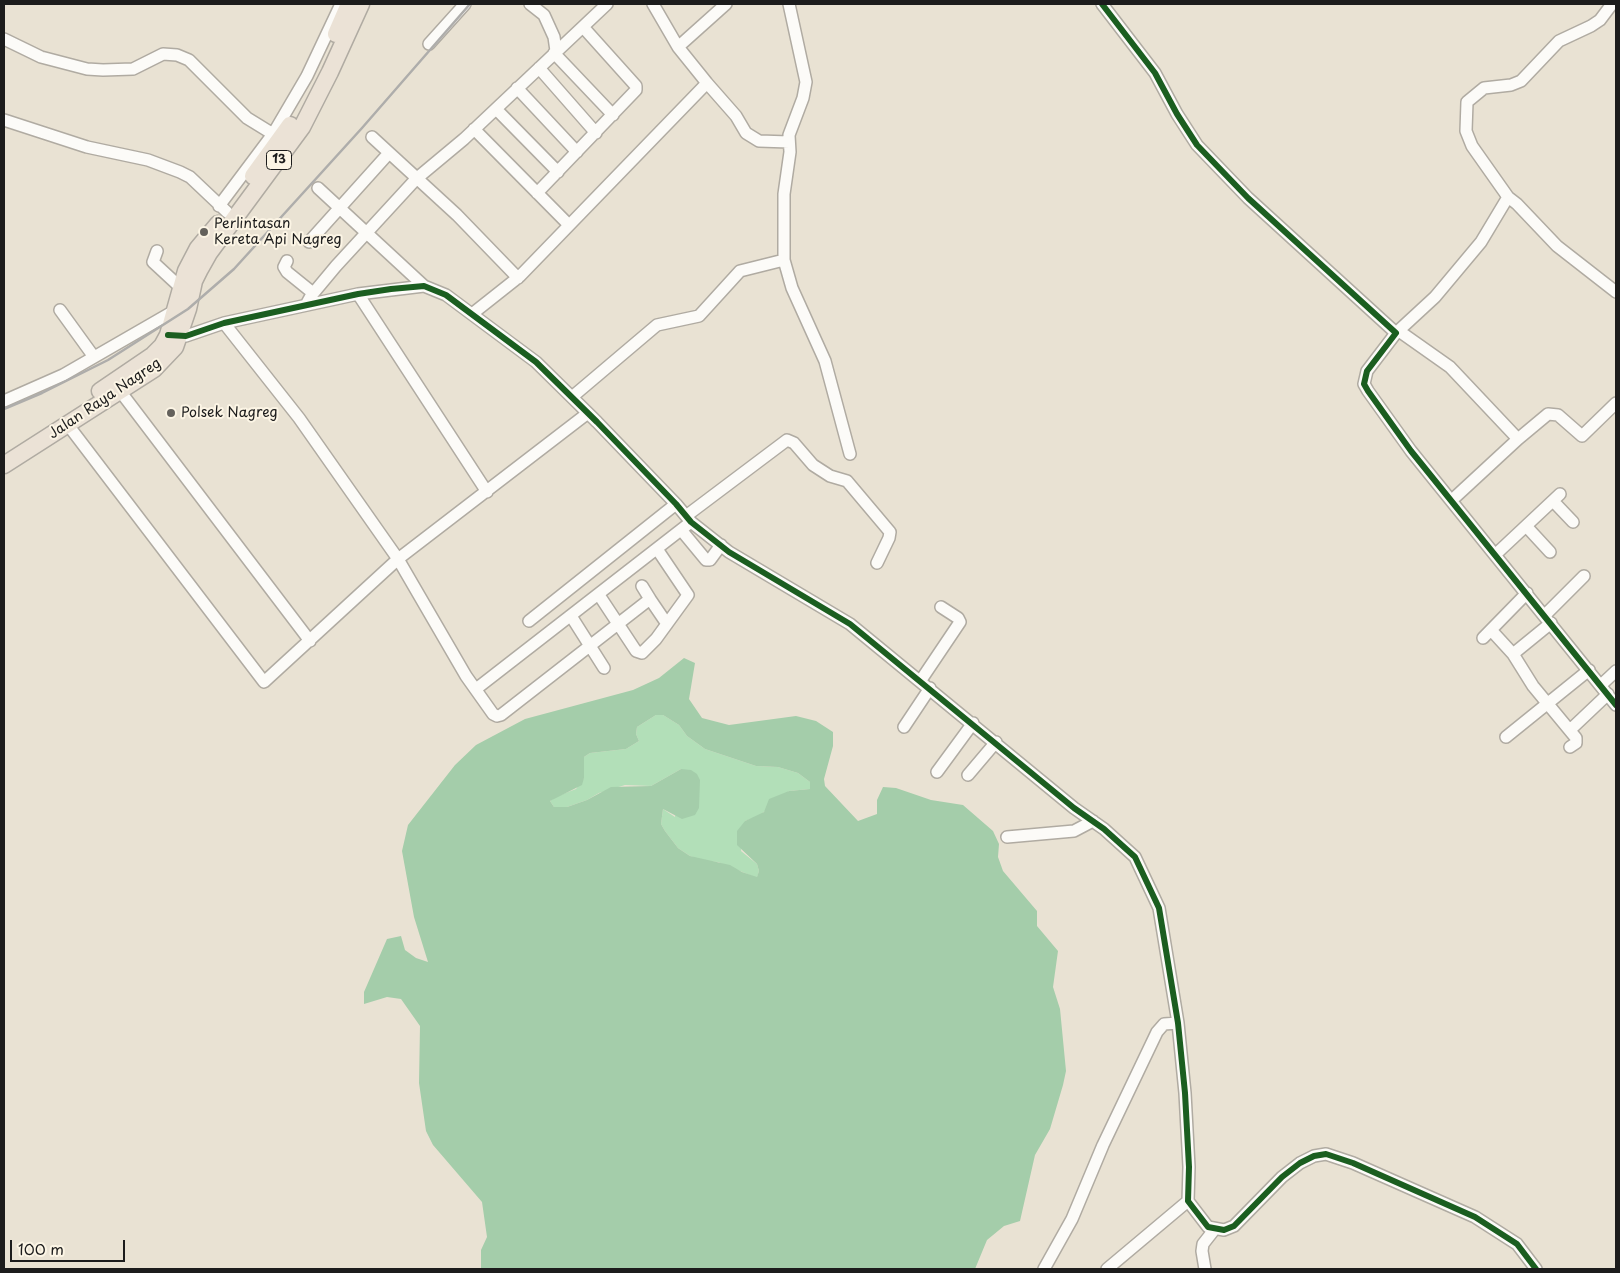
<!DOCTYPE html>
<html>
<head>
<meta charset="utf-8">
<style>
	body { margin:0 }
	#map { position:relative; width:1620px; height:1273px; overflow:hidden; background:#e9e2d3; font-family:"Playpen Sans",sans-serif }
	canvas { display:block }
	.frame { position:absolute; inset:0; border:5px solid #1c1c1c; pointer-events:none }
	.scale { position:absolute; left:10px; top:1240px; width:115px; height:22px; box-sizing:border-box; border:2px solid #1c1c1c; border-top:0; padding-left:6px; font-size:15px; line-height:18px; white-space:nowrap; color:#1c1c1c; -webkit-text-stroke:4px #fcf5e5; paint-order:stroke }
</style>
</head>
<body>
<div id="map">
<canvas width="1620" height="1273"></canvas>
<div class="frame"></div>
<div class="scale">100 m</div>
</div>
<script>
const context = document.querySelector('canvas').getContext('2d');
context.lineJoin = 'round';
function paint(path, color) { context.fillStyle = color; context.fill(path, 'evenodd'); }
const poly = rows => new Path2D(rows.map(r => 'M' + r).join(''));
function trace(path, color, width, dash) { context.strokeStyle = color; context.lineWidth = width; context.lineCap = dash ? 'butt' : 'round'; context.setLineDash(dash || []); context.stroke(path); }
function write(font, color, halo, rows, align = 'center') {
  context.font = font + ' "Playpen Sans",sans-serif'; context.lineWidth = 4; context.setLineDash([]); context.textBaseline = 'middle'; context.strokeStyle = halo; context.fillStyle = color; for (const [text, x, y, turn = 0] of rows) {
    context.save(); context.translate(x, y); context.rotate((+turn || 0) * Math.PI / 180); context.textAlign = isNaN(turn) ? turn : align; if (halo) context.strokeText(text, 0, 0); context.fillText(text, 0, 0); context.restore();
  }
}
const green = poly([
	[656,715,663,715,679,725,687,736,705,749,756,766,778,767,798,773,810,782,810,789,789,791,759,816,745,821,741,851,757,864,759,871,757,878,718,862,703,861,690,856,678,848,665,831,661,824,663,809,675,817,681,769,651,786,625,785,599,793,587,800,567,807,554,807,550,801,555,797,576,789,584,778,584,757,590,753,626,749,639,741,636,734,637,727]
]);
const forest = poly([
	[684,658,695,663,689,699,702,718,729,725,796,716,816,721,833,732,833,746,824,779,825,786,858,821,877,814,877,800,883,787,896,788,931,800,963,805,993,831,999,844,998,857,1003,871,1037,911,1037,926,1058,951,1053,987,1060,1009,1066,1071,1063,1085,1050,1129,1035,1155,1020,1221,1004,1226,987,1240,975,1269,481,1269,481,1250,487,1237,482,1202,433,1145,426,1131,419,1083,420,1026,401,999,387,997,364,1004,364,992,387,939,401,936,405,950,416,958,428,962,414,917,402,851,408,825,455,765,476,745,525,719,633,690,659,678],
	[656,715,663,715,679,725,687,736,705,749,756,766,778,767,798,773,810,782,810,789,789,791,769,799,764,812,745,821,737,831,737,845,757,864,759,871,757,877,742,872,730,865,690,856,678,848,665,831,661,824,663,809,682,819,695,815,699,808,700,780,697,774,691,770,681,769,651,786,611,787,587,800,567,807,554,807,550,801,582,785,584,778,584,757,590,753,626,749,639,741,636,734,637,727]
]);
const minor = poly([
	[530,4,544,15,554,37,556,51],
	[653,4,678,47,707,83,736,116,746,133,759,141,789,142],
	[789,4,806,82,803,98,789,135,790,152,784,194,784,260,792,288,825,361,850,454],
	[1102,4,1155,73,1177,114,1197,145,1248,198,1396,333,1367,371,1364,384,1368,391,1411,451,1616,705],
	[4,39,41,57,87,69,103,70,133,69,163,54,177,55,189,60,247,118,273,134],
	[429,44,465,4],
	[678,47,726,4],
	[554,53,613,115],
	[539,68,596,133],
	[517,88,577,152],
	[496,109,558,172],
	[4,120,87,147,148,160,180,172,190,177,227,212],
	[474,129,568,224],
	[372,137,457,215,518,278],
	[318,188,424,286],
	[537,193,636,90,636,86,583,27],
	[1508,197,1517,204,1557,246,1616,292],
	[219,206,273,134,307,76,341,4],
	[309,242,389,153],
	[157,251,153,262,180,287],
	[287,261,284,267,287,272,313,293],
	[358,294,487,492],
	[306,305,311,296,336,266,416,179,464,139,607,4],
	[60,310,94,357],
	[472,314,520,276,707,83],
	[1399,331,1450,367,1518,439],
	[1396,333,1435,297,1481,242,1508,197,1472,146,1466,131,1467,102,1484,88,1511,85,1521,81,1559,41,1591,26,1600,20,1612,4],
	[174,336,186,336,224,323,358,294,424,286,446,295,536,362,597,422,676,504,691,522,729,552,850,624,1074,808,1104,829,1135,857,1159,908,1178,1023,1185,1093,1189,1167,1188,1201,1208,1227,1224,1230,1234,1226,1282,1177,1300,1163,1314,1156,1326,1154,1353,1163,1475,1217,1517,1244,1536,1269],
	[120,391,310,641],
	[572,397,657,325,699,316,740,271,784,260],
	[4,401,63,375,174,311],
	[588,413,398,559,466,676,493,714,497,716,501,715,650,599,667,624],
	[68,425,264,682,398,559,299,418,224,323],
	[1452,500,1518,439,1548,414,1558,415,1582,436,1616,403],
	[1553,501,1573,522],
	[686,516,787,440,794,443,813,465,830,476,847,481,890,532,889,538,877,563],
	[1526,526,1550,552],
	[682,531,706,560,710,560,721,545],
	[1496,554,1560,494],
	[642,586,650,599],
	[599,595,636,651,642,653,656,639,688,595,657,549],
	[1545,615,1584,576],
	[571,616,604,668],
	[529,621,676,504],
	[1491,630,1513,654,1533,686,1576,738,1576,743,1570,747],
	[1483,638,1527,593],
	[1513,654,1551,623],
	[921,680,960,622,958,618,941,607],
	[1601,685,1616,671],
	[476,689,691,522],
	[904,727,930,688],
	[1570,730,1608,694],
	[1506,737,1589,670],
	[937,772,973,723],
	[968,775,996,742],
	[1007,837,1074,831,1093,821],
	[1044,1269,1072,1219,1103,1145,1157,1032,1164,1024,1178,1023],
	[1107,1269,1188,1201],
	[1205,1269,1202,1251,1203,1244,1214,1230]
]);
const highway = poly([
	[336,34,349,4],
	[253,176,290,125],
	[100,391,153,355,162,346,168,335,186,271,198,248,218,224],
	[4,465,154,369,175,347,188,309,194,281,200,269,209,253,302,127,330,72,361,4]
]);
const rail = poly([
	[4,409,42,393,108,360,188,309,234,269,362,128,470,4]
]);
const cycleway = poly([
	[1102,4,1155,73,1177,114,1197,145,1248,198,1396,333,1367,371,1364,384,1368,391,1411,451,1616,705],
	[168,335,186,336,224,323,358,294,391,289,424,286,446,295,536,362,597,422,676,504,691,522,729,552,850,624,1074,808,1104,829,1135,857,1159,908,1178,1023,1185,1093,1189,1167,1188,1201,1208,1227,1224,1230,1234,1226,1282,1177,1300,1163,1314,1156,1326,1154,1353,1163,1475,1217,1517,1244,1536,1269]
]);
const markers = [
	[204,232,5,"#64615c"],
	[171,413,5,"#64615c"]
];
const shields = [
	[279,160,25]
];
const shieldNames = [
	["13",279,160]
];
const poiNames = [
	["Perlintasan",214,224],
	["Kereta Api Nagreg",214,240],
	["Polsek Nagreg",181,413]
];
const streetNames = [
	["Jalan Raya Nagreg",105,399,-34]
];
paint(green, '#b2dfb8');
paint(forest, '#a4cdaa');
trace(minor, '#b0aba2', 14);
trace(highway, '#b0aba2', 19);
trace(minor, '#fcfbf8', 11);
trace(highway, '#ebe2d6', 16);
trace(rail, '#aeadab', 2.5);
trace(cycleway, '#1b5e20', 6);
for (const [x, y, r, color] of markers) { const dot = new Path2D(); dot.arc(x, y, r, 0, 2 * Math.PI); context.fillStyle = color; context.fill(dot); trace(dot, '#fcf5e5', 2); }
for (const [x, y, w] of shields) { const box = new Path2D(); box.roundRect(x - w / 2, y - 9.5, w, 19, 4); context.fillStyle = '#fcf5e5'; context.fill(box); trace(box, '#1c1c1c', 1); }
write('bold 12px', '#1c1c1c', null, shieldNames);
write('14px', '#1c1c1c', '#fcf5e5', poiNames, 'left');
write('14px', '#1c1c1c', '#fcf5e5', streetNames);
</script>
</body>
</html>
